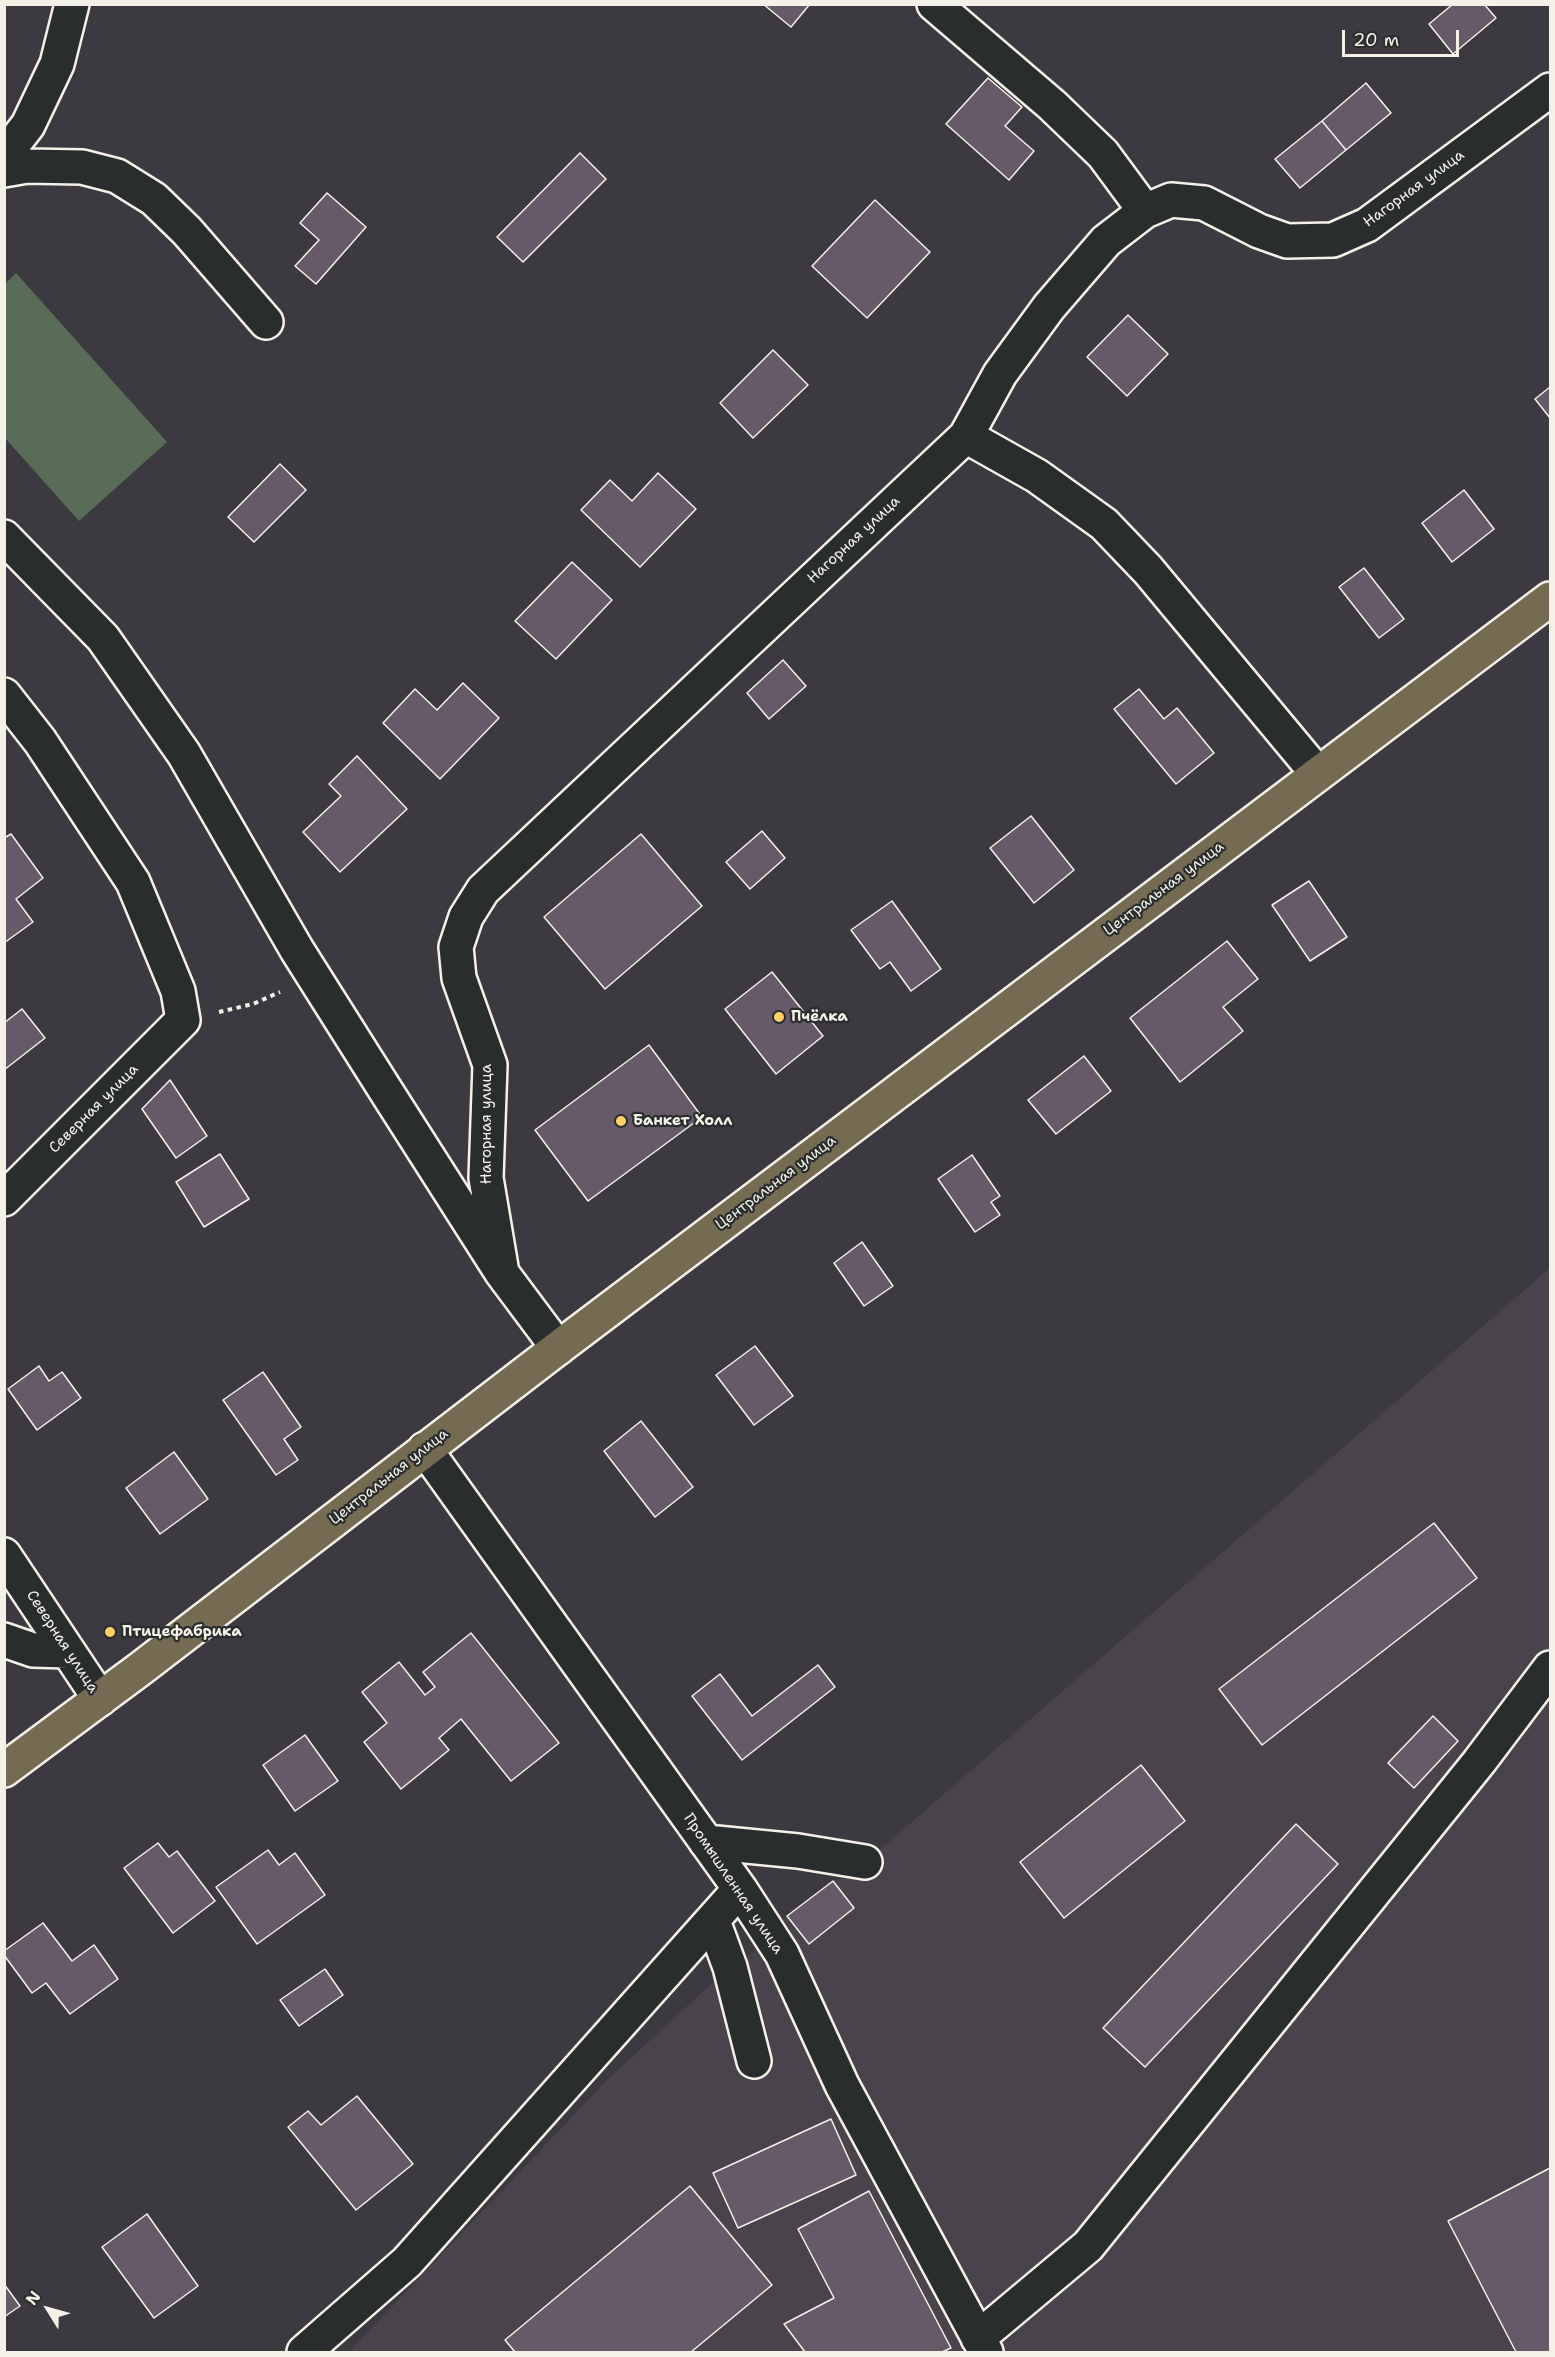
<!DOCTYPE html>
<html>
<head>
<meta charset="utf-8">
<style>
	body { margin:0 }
	#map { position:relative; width:1555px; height:2357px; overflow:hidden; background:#3c3a40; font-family:"Shantell Sans",sans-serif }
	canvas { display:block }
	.frame { position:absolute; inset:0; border:6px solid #f4f1e8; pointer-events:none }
	.north { position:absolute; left:18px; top:2279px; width:60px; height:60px; -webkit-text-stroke:4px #2a2d2e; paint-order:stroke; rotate:307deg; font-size:16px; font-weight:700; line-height:24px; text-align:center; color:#f4f1e8 }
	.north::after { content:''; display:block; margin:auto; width:21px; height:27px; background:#f4f1e8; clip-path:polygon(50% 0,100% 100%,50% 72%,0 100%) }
	.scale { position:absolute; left:1342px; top:30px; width:117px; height:27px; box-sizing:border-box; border:3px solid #f4f1e8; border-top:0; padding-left:8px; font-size:18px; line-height:21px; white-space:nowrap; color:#f4f1e8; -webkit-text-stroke:4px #2a2d2e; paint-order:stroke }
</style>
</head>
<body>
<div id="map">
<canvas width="1555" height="2357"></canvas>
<div class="frame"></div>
<div class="north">N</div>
<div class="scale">20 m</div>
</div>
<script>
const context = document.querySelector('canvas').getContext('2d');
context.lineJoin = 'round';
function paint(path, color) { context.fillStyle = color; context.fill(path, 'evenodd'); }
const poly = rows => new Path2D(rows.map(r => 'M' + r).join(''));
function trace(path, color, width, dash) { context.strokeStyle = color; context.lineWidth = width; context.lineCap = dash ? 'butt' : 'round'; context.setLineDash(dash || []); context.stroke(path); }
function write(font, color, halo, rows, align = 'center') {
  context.font = font + ' "Shantell Sans",sans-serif'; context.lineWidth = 4.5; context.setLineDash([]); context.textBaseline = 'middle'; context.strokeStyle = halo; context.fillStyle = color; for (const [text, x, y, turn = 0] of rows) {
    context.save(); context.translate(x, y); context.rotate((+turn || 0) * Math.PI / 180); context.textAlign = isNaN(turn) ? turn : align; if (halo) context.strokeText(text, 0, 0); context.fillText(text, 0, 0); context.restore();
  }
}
const built = poly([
	[1550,1268,1550,2352,349,2352,607,2080,719,1977,757,1950,787,1916,833,1881,845,1877,865,1862,890,1841]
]);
const green = poly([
	[16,273,167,442,79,521,5,438,5,284]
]);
const building = poly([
	[763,4,810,4,791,27,763,4],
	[1453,4,1484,4,1496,18,1453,54,1429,24,1453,4],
	[988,78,1022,107,1005,126,1034,151,1009,180,946,124,988,78],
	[1366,83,1391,113,1346,150,1322,121,1366,83],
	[1322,121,1346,150,1300,188,1275,159,1322,121],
	[580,153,606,179,523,262,497,237,580,153],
	[327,193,366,227,316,284,295,266,319,240,300,223,327,193],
	[875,200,930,252,867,318,812,266,875,200],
	[1128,315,1168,354,1127,396,1087,357,1128,315],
	[773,350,808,385,753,438,720,403,773,350],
	[1550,387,1550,418,1535,399,1550,387],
	[280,464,306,490,254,542,228,517,280,464],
	[658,473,696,509,640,567,581,510,610,480,632,501,658,473],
	[1464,490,1494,529,1452,562,1422,523,1464,490],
	[572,562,612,600,556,659,515,621,572,562],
	[1364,568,1404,619,1379,638,1339,587,1364,568],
	[783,660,806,686,769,719,747,693,783,660],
	[463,683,499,718,440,779,383,723,415,689,437,710,463,683],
	[1139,689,1164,719,1177,708,1214,753,1176,784,1114,709,1139,689],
	[357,756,407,809,340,872,303,832,341,796,329,784,357,756],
	[1031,816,1074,870,1034,903,990,848,1031,816],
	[762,831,785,858,750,889,726,862,762,831],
	[11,834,43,878,16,899,33,922,4,943,4,838,11,834],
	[641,834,702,906,605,989,544,917,641,834],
	[1309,881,1347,937,1310,961,1272,905,1309,881],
	[892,901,941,969,911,991,890,962,880,969,851,930,892,901],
	[1227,941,1258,979,1223,1007,1243,1031,1180,1082,1130,1018,1227,941],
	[772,972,823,1036,776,1074,725,1009,772,972],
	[22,1009,45,1038,4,1070,4,1023,22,1009],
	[649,1045,702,1117,588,1201,535,1130,649,1045],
	[1084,1056,1111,1091,1056,1134,1028,1100,1084,1056],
	[170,1080,207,1136,176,1158,142,1109,170,1080],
	[220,1154,249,1199,204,1227,176,1182,220,1154],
	[972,1155,1000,1196,991,1202,1000,1215,975,1232,938,1179,972,1155],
	[862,1242,893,1286,864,1306,834,1263,862,1242],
	[755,1346,793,1396,754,1425,716,1375,755,1346],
	[39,1366,49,1381,62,1372,81,1398,37,1430,8,1389,39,1366],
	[263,1372,301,1427,284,1439,298,1460,276,1475,223,1400,263,1372],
	[641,1421,693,1487,655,1517,604,1451,641,1421],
	[174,1452,208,1499,160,1534,126,1488,174,1452],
	[1434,1523,1477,1578,1262,1745,1219,1689,1434,1523],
	[471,1633,559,1743,511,1781,461,1719,439,1738,449,1750,401,1789,364,1742,387,1723,362,1692,399,1662,425,1695,435,1687,423,1672,471,1633],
	[818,1665,835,1687,742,1760,692,1696,720,1674,752,1716,818,1665],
	[1433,1716,1458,1741,1414,1788,1388,1763,1433,1716],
	[305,1735,338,1781,295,1811,263,1765,305,1735],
	[1141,1765,1185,1821,1064,1918,1020,1862,1141,1765],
	[1296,1824,1338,1864,1145,2067,1103,2028,1296,1824],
	[158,1843,169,1857,177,1851,215,1901,173,1933,124,1868,158,1843],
	[268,1850,279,1865,295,1853,325,1895,257,1944,216,1887,268,1850],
	[833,1881,854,1908,809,1944,787,1916,833,1881],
	[43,1923,72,1961,94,1945,118,1979,70,2014,46,1983,32,1993,4,1955,4,1951,43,1923],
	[325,1969,343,1995,299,2026,280,2000,325,1969],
	[357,2096,413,2164,356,2210,288,2127,308,2111,321,2125,357,2096],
	[831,2119,856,2175,738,2228,713,2173,831,2119],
	[1550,2168,1550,2352,1516,2352,1448,2221,1550,2168],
	[690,2186,772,2285,691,2352,515,2352,505,2340,690,2186],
	[869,2191,951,2348,942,2352,805,2352,784,2324,834,2298,798,2229,869,2191],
	[147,2214,198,2286,154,2318,102,2247,147,2214],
	[4,2284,20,2306,4,2317,4,2284]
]);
const path = poly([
	[219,1012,253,1004,280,992]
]);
const minor = poly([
	[934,4,1052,105,1103,154,1145,211],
	[4,156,28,125,57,64,72,4],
	[4,170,27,166,82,167,117,176,154,199,187,231,266,322],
	[966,436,1037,476,1104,524,1148,570,1317,773],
	[4,537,103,638,184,754,297,950,386,1091,502,1273,558,1348],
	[4,695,40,741,133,882,178,991,183,1020,4,1199],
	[502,1273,486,1178,490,1065,459,978,456,947,466,917,483,890,966,436,1000,374,1049,307,1106,241,1145,211,1171,200,1204,203,1259,231,1287,241,1333,240,1367,225,1550,90],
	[425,1449,740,1889,782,1954,842,2085,986,2352],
	[4,1555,100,1699],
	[4,1640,33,1650,68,1651],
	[706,1842,798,1851,865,1862],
	[713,1921,730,1967,754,2061],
	[978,2338,1088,2246,1479,1762,1550,1668],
	[304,2352,407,2262,740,1889]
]);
const major = poly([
	[4,1770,140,1669,558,1348,1550,599]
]);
const markers = [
	[779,1017,6,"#ffd166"],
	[621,1121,6,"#ffd166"],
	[110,1632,6,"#ffd166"]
];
const streetNames = [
	["Нагорная улица",1414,189,-36],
	["Нагорная улица",854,540,-43],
	["Центральная улица",1164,889,-37],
	["Северная улица",94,1109,-45],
	["Нагорная улица",487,1124,-90],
	["Центральная улица",776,1183,-37],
	["Центральная улица",389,1477,-38],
	["Северная улица",62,1642,57],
	["Промышленная улица",733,1884,56]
];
const poiNames = [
	["Пчёлка",791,1017],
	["Банкет Холл",633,1121],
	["Птицефабрика",122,1632]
];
paint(built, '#49444c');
paint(green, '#586c57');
paint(building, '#665a69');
trace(building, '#f4f1e8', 1.5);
trace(minor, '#f4f1e8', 38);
trace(major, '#f4f1e8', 38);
trace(path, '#f4f1e8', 4, [4.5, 4.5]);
trace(minor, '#2a2d2e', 33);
trace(major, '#746b52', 33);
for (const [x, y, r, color] of markers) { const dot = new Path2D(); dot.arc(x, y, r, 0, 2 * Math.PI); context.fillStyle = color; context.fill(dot); trace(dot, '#2a2d2e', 2); }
write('15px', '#f4f1e8', '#2a2d2e', streetNames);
write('bold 15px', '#f4f1e8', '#2a2d2e', poiNames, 'left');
</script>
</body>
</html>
